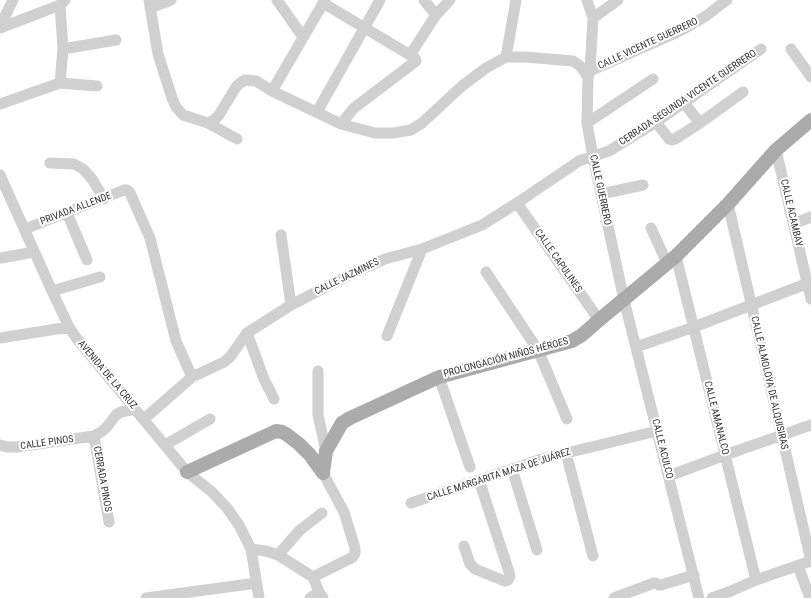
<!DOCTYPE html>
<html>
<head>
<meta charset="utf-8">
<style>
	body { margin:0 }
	canvas { display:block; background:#fff }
</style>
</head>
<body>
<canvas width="811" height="598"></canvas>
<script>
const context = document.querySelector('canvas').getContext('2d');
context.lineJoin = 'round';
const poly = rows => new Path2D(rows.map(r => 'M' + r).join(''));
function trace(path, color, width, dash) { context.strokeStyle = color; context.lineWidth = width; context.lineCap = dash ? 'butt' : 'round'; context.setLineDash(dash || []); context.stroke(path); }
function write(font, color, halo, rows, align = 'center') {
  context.font = font + ' "Roboto Condensed",sans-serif'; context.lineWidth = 4; context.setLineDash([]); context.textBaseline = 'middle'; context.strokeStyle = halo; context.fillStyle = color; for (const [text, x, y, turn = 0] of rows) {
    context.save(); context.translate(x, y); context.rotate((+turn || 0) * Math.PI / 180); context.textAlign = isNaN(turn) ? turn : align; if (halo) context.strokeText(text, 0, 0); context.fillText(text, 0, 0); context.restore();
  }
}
const minor = poly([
	[149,0,158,54,172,98,176,107,183,115,208,123,237,139],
	[277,0,303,37],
	[424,0,436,15],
	[587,0,593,18,590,71,588,78,587,123,593,157,624,300,699,598],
	[323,3,410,55,415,58,416,61,354,108,341,124],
	[150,8,171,0],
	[593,18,618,0],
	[2,27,3,20,13,0],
	[0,28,60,5,65,0],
	[63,49,116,40],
	[791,49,811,77],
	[410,55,436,15,450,0],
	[506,57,516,0],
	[590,71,680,31,706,16,727,0],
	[60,83,63,49,60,5],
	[272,91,325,0],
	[684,103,700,123],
	[0,104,60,83,97,86],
	[317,112,380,0],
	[656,122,669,139,672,140,675,139,700,123,743,92],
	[208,123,214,120,219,115,236,87,240,83,245,80,256,81,272,91,341,124,375,133,393,133,411,130,422,123,462,86,486,68,506,57,526,57,573,61,579,65,584,71,588,78],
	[587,123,653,79],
	[776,150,811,299],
	[50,163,74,164,83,169,92,179,104,199],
	[0,175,52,291,69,327,77,339,187,472,212,492,227,508,239,525,251,549,259,598],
	[601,194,643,185],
	[517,203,599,320],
	[728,204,811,561],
	[67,213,87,260],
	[793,224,811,217],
	[651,228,667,263],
	[25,229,124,190,127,190,130,193,150,238,176,341,192,377],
	[281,235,291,305],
	[676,256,756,580],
	[1,258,34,252],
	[486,272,538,350,567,419],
	[52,291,100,277],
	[247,333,264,379,274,399],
	[387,336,422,249],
	[0,338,69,327],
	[636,347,694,327,811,282],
	[318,371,318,415,326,451],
	[439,377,470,467],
	[144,419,192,377,224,362,230,357,247,333,291,305,353,273,385,259,422,249,482,225,517,203,579,161,609,151,656,122,761,49],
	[94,436,109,522],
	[0,445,7,447,17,447,94,436,101,432,106,428,116,415,121,412,135,409],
	[165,445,210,419],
	[566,453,593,556],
	[512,469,537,550],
	[669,476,725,455,811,425],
	[411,503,542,459,657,431],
	[464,546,470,564,475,569,502,580,505,581,508,580,510,576,509,572,479,480],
	[251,549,266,551,278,555,313,577,319,592,323,598],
	[278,555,300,530,322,513],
	[798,566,810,598],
	[313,577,353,557,355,553,355,548,344,512,323,473],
	[146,598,257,583],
	[310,598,319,592],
	[614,598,654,583,656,583,659,585,661,585,694,575],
	[712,598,731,591,756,580,811,561]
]);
const major = poly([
	[187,472,276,431,282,432,286,434,299,444,310,455,323,473],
	[323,473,326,451,342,423,350,418,439,377,572,341,582,335,599,320,676,256,728,204,776,150,811,120]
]);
const streetNames = [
	["CALLE VICENTE GUERRERO",648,44,-25],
	["CERRADA SEGUNDA VICENTE GUERRERO",688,98,-34],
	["CALLE GUERRERO",600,190,78],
	["PRIVADA ALLENDE",76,209,-21],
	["CALLE ACAMBAY",791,213,77],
	["CALLE CAPULINES",558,261,55],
	["CALLE JAZMINES",347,277,-26],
	["PROLONGACIÓN NIÑOS HÉROES",506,358,-15],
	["AVENIDA DE LA CRUZ",107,375,50],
	["CALLE ALMOLOYA DE ALQUISIRAS",769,383,77],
	["CALLE AMANALCO",716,418,76],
	["CALLE PINOS",47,443,-8],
	["CALLE ACULCO",662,449,76],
	["CALLE MARGARITA MAZA DE JUÁREZ",499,475,-18],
	["CERRADA PINOS",102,479,80]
];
trace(minor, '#d0d0d0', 11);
trace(major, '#ababab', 14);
write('10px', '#333', '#fff', streetNames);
</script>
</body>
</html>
